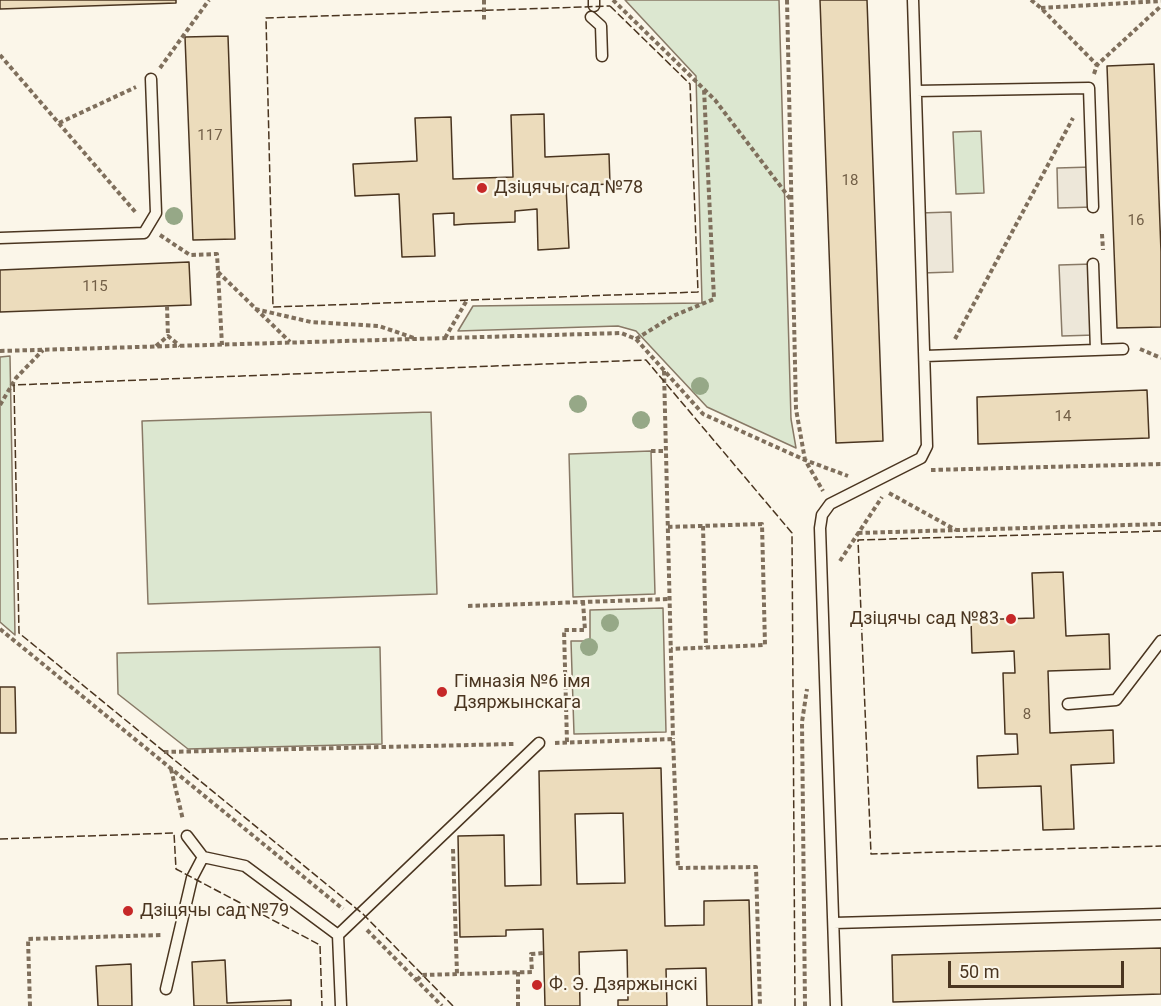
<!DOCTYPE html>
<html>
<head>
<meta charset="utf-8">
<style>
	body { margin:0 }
	#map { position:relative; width:1161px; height:1006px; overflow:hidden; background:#fbf6e9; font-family:Roboto,sans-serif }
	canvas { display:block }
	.scale { position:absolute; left:948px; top:961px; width:176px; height:27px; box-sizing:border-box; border:3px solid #4a3520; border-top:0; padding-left:8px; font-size:18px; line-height:21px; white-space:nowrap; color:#4a3520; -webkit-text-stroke:4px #fbf6e9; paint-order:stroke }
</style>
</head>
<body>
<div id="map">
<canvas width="1161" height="1006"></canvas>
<div class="scale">50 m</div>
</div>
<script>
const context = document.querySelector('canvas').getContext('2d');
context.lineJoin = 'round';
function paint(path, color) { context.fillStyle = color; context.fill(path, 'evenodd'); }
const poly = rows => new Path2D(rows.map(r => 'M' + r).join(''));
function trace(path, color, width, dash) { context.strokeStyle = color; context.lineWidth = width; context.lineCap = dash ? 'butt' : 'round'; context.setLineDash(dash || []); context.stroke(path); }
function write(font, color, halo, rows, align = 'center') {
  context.font = font + ' Roboto,sans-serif'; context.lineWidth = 4.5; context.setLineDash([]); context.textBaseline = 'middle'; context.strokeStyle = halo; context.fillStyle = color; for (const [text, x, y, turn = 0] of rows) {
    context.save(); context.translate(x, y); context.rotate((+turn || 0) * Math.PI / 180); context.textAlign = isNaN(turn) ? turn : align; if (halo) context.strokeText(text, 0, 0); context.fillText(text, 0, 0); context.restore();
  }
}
const green = poly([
	[625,0,779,0,791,419,796,448,707,407,636,331,618,326,458,331,473,306,702,303,696,76,625,0],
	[981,131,984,193,956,194,953,132,981,131],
	[10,356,15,635,0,622,0,357,10,356],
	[431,412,437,594,148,604,142,421,431,412],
	[651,451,655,594,573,597,569,454,651,451],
	[663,608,666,732,574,734,571,641,590,641,590,610,663,608],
	[380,647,382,744,188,749,118,694,117,653,380,647]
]);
const parking = poly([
	[1092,167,1093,207,1058,208,1057,168,1092,167],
	[951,212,953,272,922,273,920,213,951,212],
	[1093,264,1095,335,1062,336,1059,265,1093,264]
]);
const building = poly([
	[0,0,176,0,176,3,0,9,0,0],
	[820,0,867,0,883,441,836,443,820,0],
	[228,36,235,239,193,240,185,37,228,36],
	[1154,64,1161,252,1161,327,1117,328,1107,66,1154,64],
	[544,114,545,157,609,154,610,184,566,186,569,248,538,250,537,209,515,211,515,222,466,224,454,225,454,213,433,214,435,256,402,257,399,194,355,196,353,164,417,161,415,118,451,117,453,179,513,177,511,115,544,114],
	[189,262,191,305,0,312,0,270,189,262],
	[1147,390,1149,438,978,444,977,397,1147,390],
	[1063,572,1066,636,1109,634,1110,669,1048,671,1050,733,1113,730,1114,763,1071,765,1074,829,1043,830,1041,786,978,788,977,756,1018,754,1017,734,1005,734,1003,673,1015,673,1014,651,972,653,971,620,1034,618,1032,573,1063,572],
	[0,687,15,687,16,733,0,733,0,687],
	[661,768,665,926,704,925,704,901,749,900,752,1006,707,1006,706,968,666,969,667,1006,618,1006,618,1000,628,1000,627,950,579,952,580,1006,545,1006,543,929,506,930,506,936,460,937,458,836,504,835,505,886,541,885,539,771,661,768],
	[623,813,625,883,577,884,575,814,623,813],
	[1161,948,1161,994,893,1002,892,955,1161,948],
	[225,960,227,1003,291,1000,291,1006,194,1006,192,962,225,960],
	[131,964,132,1006,98,1006,96,966,131,964]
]);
const path = poly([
	[484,0,484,20],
	[613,0,715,100,791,200],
	[787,0,796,409,805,460,823,491],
	[1031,0,1041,8,1097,65],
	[1041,8,1161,1],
	[0,55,137,214],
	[160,68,209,0],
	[1094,74,1097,65,1161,6],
	[59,123,136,87],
	[1102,234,1103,250],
	[160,235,190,255,217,254,222,345],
	[218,272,290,342],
	[167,306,168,336],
	[255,309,311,322,379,326,414,338],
	[445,338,467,300],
	[636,339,673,316,714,299,704,89],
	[955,339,1073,118],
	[156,346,168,336,180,346],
	[1140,349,1161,358],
	[0,351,621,333,636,339,703,414,805,460,848,476],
	[664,371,673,739],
	[0,405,16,378,43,350],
	[651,451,666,451],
	[931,470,1161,464],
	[889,493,956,530],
	[703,526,706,647],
	[668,527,762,524,765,645,671,649],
	[858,533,1161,524],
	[840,561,882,497],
	[468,606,670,599],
	[0,629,343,909],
	[567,742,564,630,585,630,583,602],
	[555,743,673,739,678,868,756,867,760,1006],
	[164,752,514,744],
	[171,769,183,820],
	[453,849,457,974],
	[367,930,442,1006],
	[518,972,518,1006],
	[417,980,422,975,532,972,531,954,543,953],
	[30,1006,28,939,161,935],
	[805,1006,802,722,807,689]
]);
const lane = poly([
	[594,0,594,6],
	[591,17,601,26,602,56],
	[916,91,1089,88,1093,207],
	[0,238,144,233,156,213,151,79],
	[1093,264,1096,350],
	[925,356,1123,349],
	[1068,704,1116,700,1161,641],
	[187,836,203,857],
	[834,923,1161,914],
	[338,935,539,743],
	[166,989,192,878,203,857,245,866,338,935,341,1006],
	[836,1006,820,528,822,515,830,504,921,458,927,446,913,0]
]);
const fence = poly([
	[610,6,690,84,698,292,273,307,266,18,610,6],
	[1161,531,858,540,871,854,1161,846],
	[0,839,174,833,176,869,320,945,322,1006],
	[453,1006,363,914,19,633,14,385,646,360,792,533,795,1006]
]);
const trees = [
	[174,216],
	[700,386],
	[578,404],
	[641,420],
	[610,623],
	[589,647]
];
const markers = [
	[482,188,6,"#c62828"],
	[1011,619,6,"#c62828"],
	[442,692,6,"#c62828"],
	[128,911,6,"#c62828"],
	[537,985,6,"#c62828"]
];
const numberNames = [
	["117",210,136],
	["18",850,181],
	["16",1136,221],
	["115",95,287],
	["14",1063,417],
	["8",1027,715]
];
const poiNames = [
	["Дзіцячы сад №78",494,188],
	["Дзіцячы сад №83",999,619,"right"],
	["Гімназія №6 імя",454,682],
	["Дзяржынскага",454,703],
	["Дзіцячы сад №79",140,911],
	["Ф. Э. Дзяржынскі",549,985]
];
paint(green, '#dce7d0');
trace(green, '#887966', 1.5);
paint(parking, '#ede7d9');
trace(parking, '#887966', 1.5);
paint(building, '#ecdcbc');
trace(building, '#4a3520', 1.5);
trace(lane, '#4a3520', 13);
trace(path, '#7f6f5c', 4, [4.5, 3]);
trace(lane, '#fbf6e9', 10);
trace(fence, '#4a3520', 1.5, [8, 3]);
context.fillStyle = '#96a887';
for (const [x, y] of trees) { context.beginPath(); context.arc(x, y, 9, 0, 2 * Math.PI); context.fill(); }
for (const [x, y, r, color] of markers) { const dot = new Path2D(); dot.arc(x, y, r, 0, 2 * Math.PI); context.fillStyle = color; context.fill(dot); trace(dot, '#fbf6e9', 2); }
write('15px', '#725f47', null, numberNames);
write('18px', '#4a3520', '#fbf6e9', poiNames, 'left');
</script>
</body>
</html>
